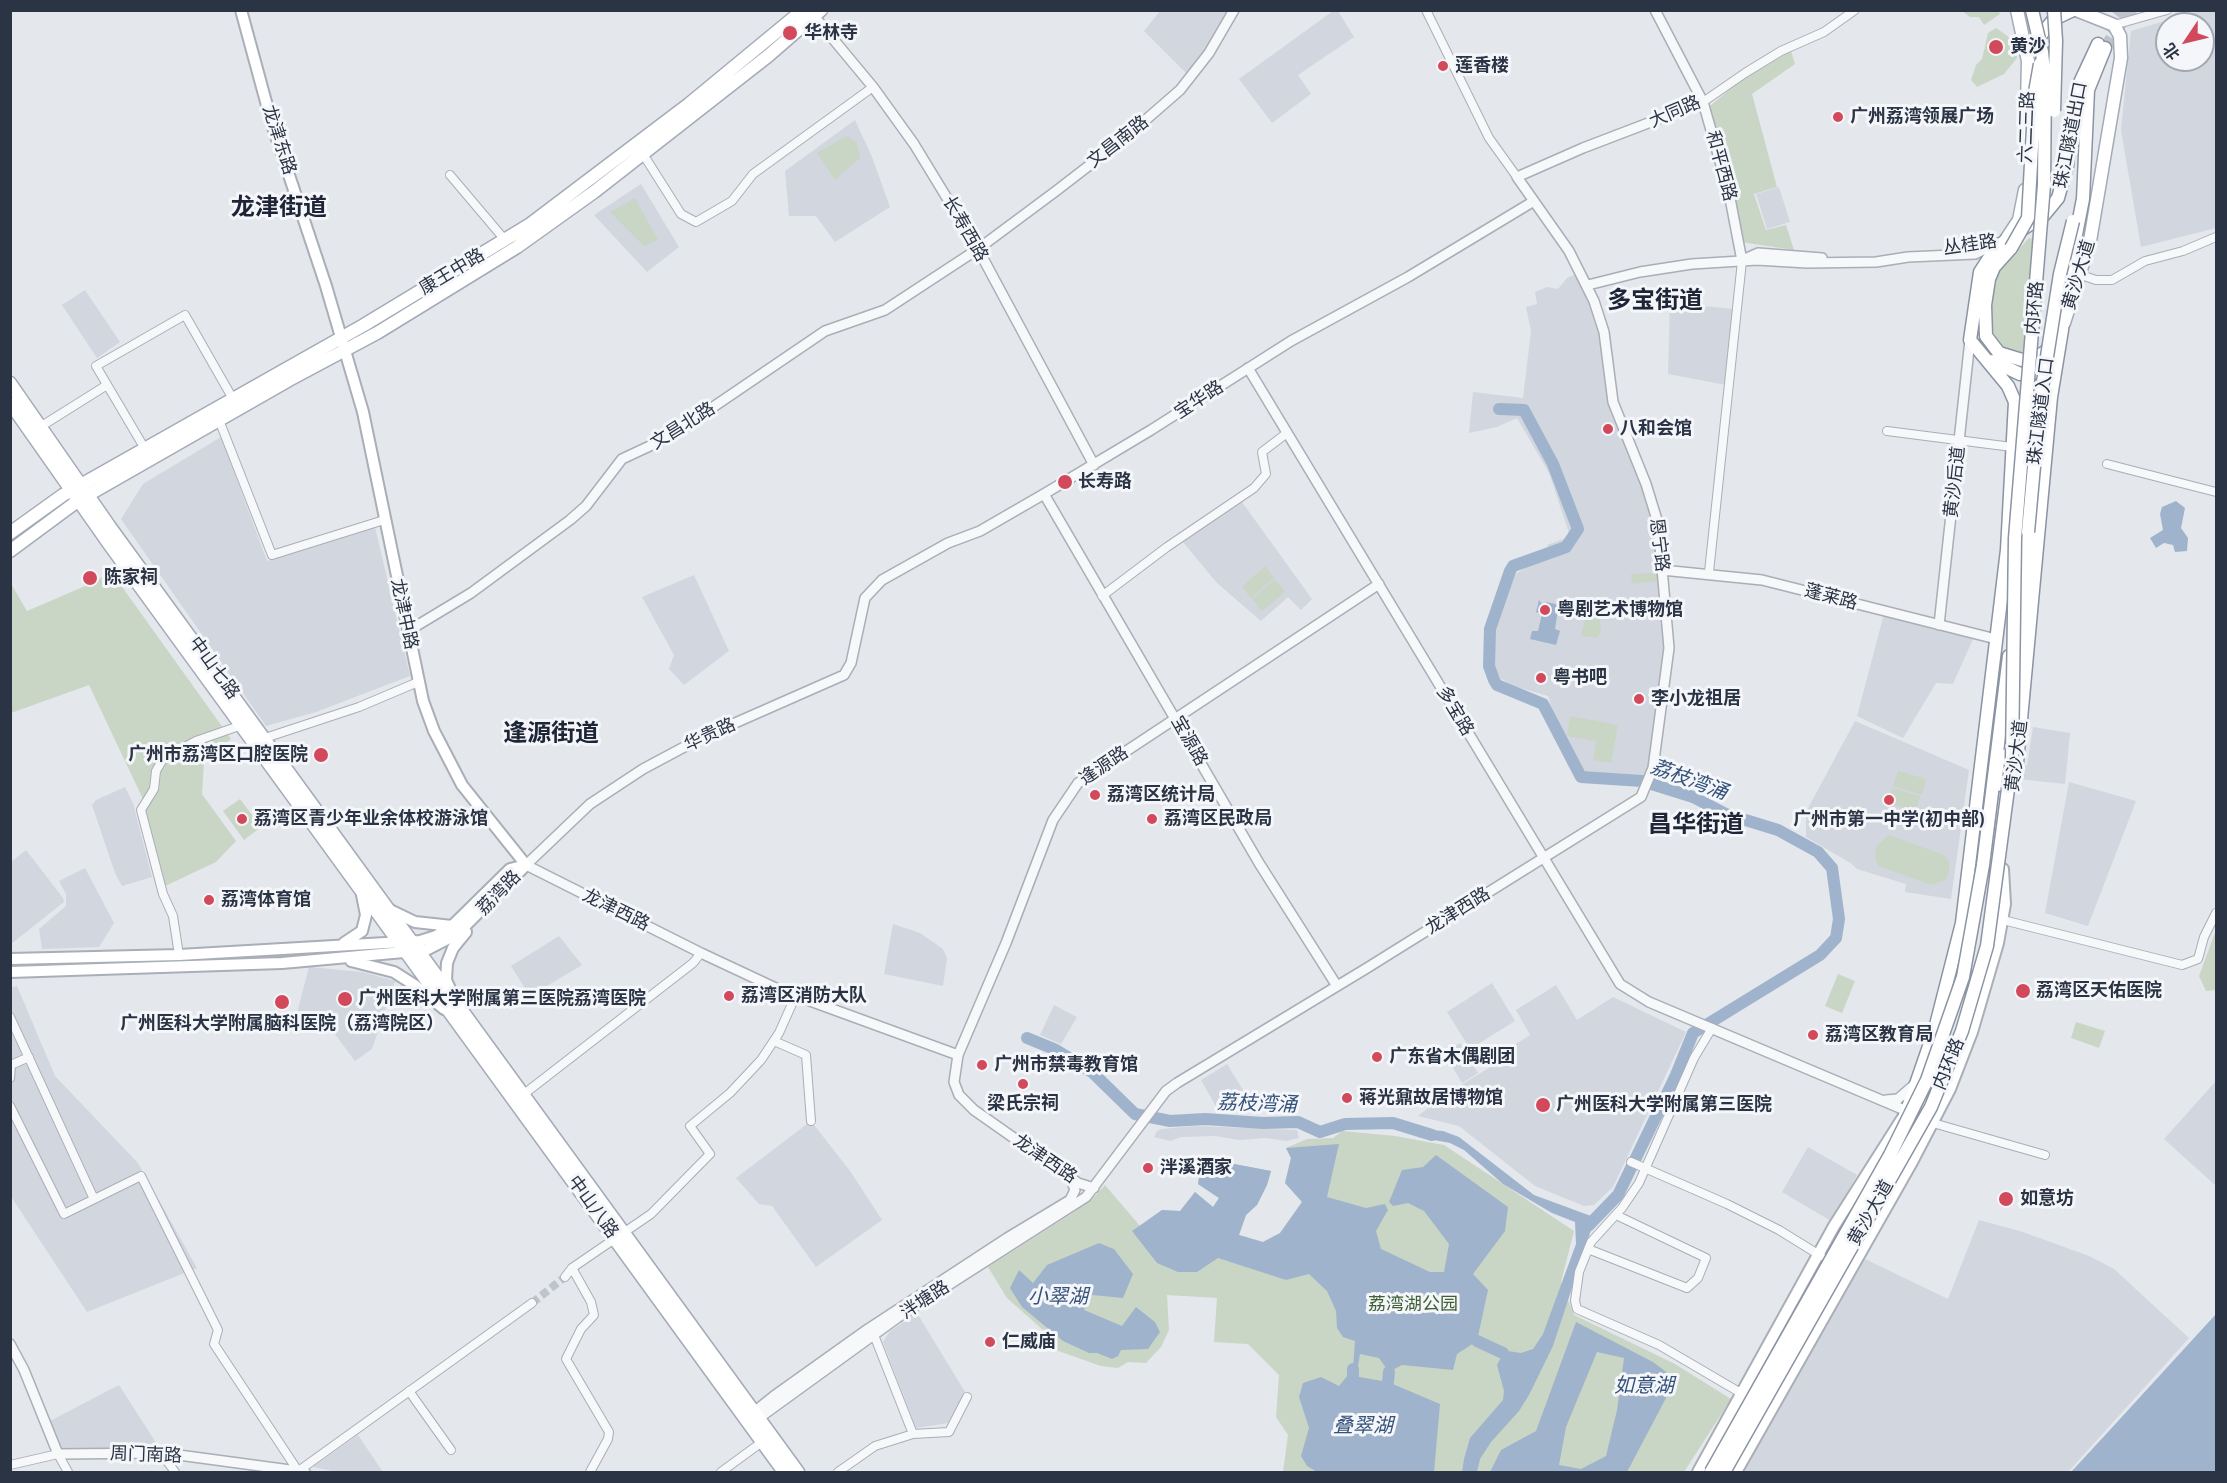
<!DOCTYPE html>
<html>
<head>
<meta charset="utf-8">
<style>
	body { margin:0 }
	#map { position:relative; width:2227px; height:1483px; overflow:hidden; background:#e4e7ec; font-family:Cabin,"Noto Sans SC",sans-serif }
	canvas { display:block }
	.frame { position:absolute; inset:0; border:12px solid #2b3445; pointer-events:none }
	.north { position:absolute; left:2155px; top:12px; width:60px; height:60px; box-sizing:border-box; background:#f4f6f9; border:2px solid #a4a8b1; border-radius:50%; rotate:235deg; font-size:16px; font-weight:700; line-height:24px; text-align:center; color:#2b3445 }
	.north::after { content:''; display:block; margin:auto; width:21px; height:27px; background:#d1495b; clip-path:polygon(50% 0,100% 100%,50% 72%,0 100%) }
</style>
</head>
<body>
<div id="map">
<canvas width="2227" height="1483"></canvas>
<div class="frame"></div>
<div class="north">北</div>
</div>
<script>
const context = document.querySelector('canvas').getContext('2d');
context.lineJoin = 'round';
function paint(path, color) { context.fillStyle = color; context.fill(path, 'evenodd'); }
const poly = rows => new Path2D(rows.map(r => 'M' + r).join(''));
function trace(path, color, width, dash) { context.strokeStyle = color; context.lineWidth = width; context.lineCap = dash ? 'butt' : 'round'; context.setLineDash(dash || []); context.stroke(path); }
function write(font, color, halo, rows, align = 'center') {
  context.font = font + ' Cabin,"Noto Sans SC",sans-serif'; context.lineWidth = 6; context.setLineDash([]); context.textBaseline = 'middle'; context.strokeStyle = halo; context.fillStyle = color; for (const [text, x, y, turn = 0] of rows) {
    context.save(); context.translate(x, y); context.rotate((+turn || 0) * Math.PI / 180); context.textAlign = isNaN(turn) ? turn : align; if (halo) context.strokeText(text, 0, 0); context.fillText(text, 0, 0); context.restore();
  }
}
const built = poly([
	[2202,10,2216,11,2216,228,2141,247,2121,130,2131,31],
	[2167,24,2203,24,2203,60,2167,60],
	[1160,11,1231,11,1189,76,1144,31],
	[1333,11,1338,11,1354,37,1298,75,1311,94,1272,123,1239,79],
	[855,120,872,157,890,207,835,242,816,216,789,216,785,171],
	[641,184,679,247,647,272,594,215],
	[1779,187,1790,222,1767,229,1756,194],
	[1579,273,1599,328,1608,398,1626,450,1644,484,1655,518,1664,630,1664,655,1648,778,1583,774,1556,722,1548,696,1514,686,1500,678,1493,664,1496,623,1514,575,1530,565,1553,558,1547,545,1566,538,1569,533,1549,473,1517,418,1497,427,1469,433,1473,392,1523,398,1531,331,1526,307,1537,304,1535,292,1547,287,1558,289,1567,278],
	[85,290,120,342,97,358,62,305],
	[1670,303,1734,309,1726,385,1668,374],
	[221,437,267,561,375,527,410,676,316,712,266,726,121,519,143,484],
	[1242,502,1312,599,1301,610,1288,597,1261,621,1217,583,1182,541],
	[694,575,729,651,684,685,669,669,674,655,642,597],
	[1884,614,1973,639,1953,684,1936,683,1903,738,1857,716],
	[1855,721,1969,770,1951,899,1905,892,1906,884,1857,869,1852,864,1806,837,1806,812],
	[2033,727,2070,733,2065,784,2018,779,2021,766,2027,765],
	[2069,782,2136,801,2088,926,2045,913],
	[125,787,133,803,152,877,122,886,115,873,92,805,96,800],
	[26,850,63,898,64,902,11,944,11,862],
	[85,868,114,923,99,947,42,949,39,929,66,906,66,894,59,881],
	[893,924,920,933,943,949,947,958,943,986,884,974],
	[559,936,582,965,530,996,511,966],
	[309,967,362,972,395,981,372,1049,355,1061,329,1026,296,1017],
	[1492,983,1515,1021,1470,1049,1447,1012],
	[1556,985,1577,1020,1613,997,1686,1032,1613,1187,1594,1205,1584,1206,1535,1186,1459,1126,1418,1116,1446,1094,1497,1063,1494,1058,1530,1035,1516,1010],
	[17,986,55,1076,138,1163,197,1268,87,1312,12,1198,10,988],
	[1054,1005,1077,1017,1061,1044,1040,1035],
	[1460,1043,1478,1073,1462,1083,1444,1053],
	[1227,1064,1251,1103,1251,1111,1218,1110,1201,1080],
	[2216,1081,2216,1186,2164,1139],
	[811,1121,850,1171,882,1220,816,1267,772,1206,759,1204,736,1178],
	[1195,1126,1297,1130,1299,1138,1286,1141,1266,1138,1239,1140,1215,1136,1181,1137,1170,1141,1154,1137,1157,1131,1162,1129],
	[1808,1147,1857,1175,1831,1221,1782,1192],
	[1979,1220,2023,1232,2089,1256,2114,1269,2189,1338,2068,1472,1743,1472,1865,1259,1948,1299],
	[917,1313,965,1392,948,1423,916,1428,883,1342,890,1331],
	[119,1385,160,1449,62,1451,48,1422],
	[358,1435,383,1472,337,1472,313,1467]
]);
const green = poly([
	[1962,11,1998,11,2000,14,1984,25,1979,17,1970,17],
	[1996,28,2013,40,2017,58,2004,74,1977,87,1971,80,1976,65,1982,59,1988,33],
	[1791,51,1795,64,1752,94,1777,187,1754,194,1766,230,1786,225,1794,250,1741,242,1710,106,1737,83],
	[847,136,857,143,860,158,835,180,817,153],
	[635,198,658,240,644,246,610,212],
	[2029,238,2038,240,2026,353,2009,351,1999,344,1993,331,1990,306,1997,273],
	[1265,566,1274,578,1251,598,1242,587],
	[110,570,231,739,204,762,202,794,236,841,216,862,163,887,142,797,89,685,11,713,10,582,27,611,97,581],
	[1657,573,1657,581,1632,584,1631,574],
	[1275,579,1285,592,1262,611,1252,599],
	[1586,616,1599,617,1601,631,1598,638,1581,636],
	[1570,716,1618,725,1611,763,1593,760,1596,741,1567,736],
	[1898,771,1926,779,1922,795,1893,786],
	[1892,788,1920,796,1916,812,1888,803],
	[240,799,261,827,244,840,223,811],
	[1889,835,1944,855,1949,862,1949,873,1945,880,1931,885,1879,866,1875,859,1876,847],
	[2216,930,2216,990,2206,991,2199,976],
	[1838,974,1855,981,1842,1013,1825,1006],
	[2076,1022,2105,1031,2099,1048,2071,1038],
	[1342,1131,1395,1136,1444,1145,1574,1231,1561,1282,1574,1315,1675,1364,1731,1399,1684,1472,1283,1472,1288,1435,1276,1417,1279,1375,1248,1344,1214,1342,1217,1298,1167,1295,1169,1330,1161,1347,1146,1363,1128,1362,1118,1368,1101,1366,1047,1347,1052,1338,1007,1298,988,1267,1071,1214,1094,1197,1105,1185,1140,1226,1162,1210,1180,1211,1195,1192,1213,1207,1219,1198,1198,1184,1200,1170,1229,1163,1271,1171,1267,1185,1257,1205,1246,1215,1239,1235,1263,1242,1280,1233,1302,1202,1285,1183,1291,1158,1286,1148,1307,1139,1333,1138]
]);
const water = poly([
	[2176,501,2185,508,2181,528,2188,538,2187,551,2175,552,2173,545,2164,543,2156,548,2150,538,2163,530,2160,514,2162,507],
	[1539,600,1548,612,1551,610,1546,602,1565,606,1563,617,1557,616,1555,629,1560,631,1556,645,1530,639,1532,631,1538,631,1542,614,1536,612],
	[1417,1129,1443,1131,1459,1137,1534,1195,1591,1216,1596,1225,1592,1227,1553,1346,1529,1395,1519,1411,1491,1442,1480,1459,1477,1472,1462,1472,1464,1459,1470,1438,1503,1400,1504,1391,1497,1365,1503,1353,1508,1351,1521,1353,1533,1349,1543,1334,1576,1244,1575,1222,1552,1213,1503,1184,1464,1150,1450,1143,1418,1137],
	[1339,1144,1327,1197,1366,1208,1385,1204,1388,1210,1376,1231,1381,1249,1430,1272,1444,1272,1449,1244,1424,1211,1408,1203,1393,1206,1389,1202,1402,1170,1423,1167,1436,1155,1508,1207,1505,1231,1473,1274,1488,1290,1477,1341,1457,1354,1453,1370,1402,1365,1389,1372,1379,1358,1360,1354,1358,1366,1353,1369,1355,1341,1343,1337,1337,1328,1336,1311,1327,1291,1309,1274,1286,1280,1218,1258,1197,1272,1178,1272,1157,1263,1132,1231,1162,1210,1180,1211,1195,1192,1213,1207,1219,1198,1198,1184,1200,1170,1229,1163,1271,1171,1267,1185,1257,1205,1246,1215,1239,1235,1263,1242,1280,1233,1302,1202,1285,1183,1291,1158,1286,1148],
	[1099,1243,1114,1249,1133,1274,1123,1298,1092,1295,1084,1310,1122,1326,1136,1307,1155,1322,1160,1332,1148,1349,1121,1350,1118,1356,1112,1359,1097,1353,1089,1353,1063,1341,1022,1307,1010,1288,1019,1270,1033,1283,1047,1265],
	[2216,1314,2216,1472,2071,1472,2108,1432],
	[1576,1322,1653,1362,1669,1374,1666,1398,1627,1472,1490,1472,1501,1450,1536,1431],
	[1597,1352,1624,1358,1617,1410,1606,1456,1581,1469,1559,1465,1566,1427],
	[1348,1375,1388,1382,1440,1404,1434,1472,1317,1472,1307,1466,1301,1456,1309,1428,1299,1397,1303,1383,1321,1377,1339,1386]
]);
const river = poly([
	[1499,409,1524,410,1553,464,1578,529,1566,547,1513,566,1510,571,1490,629,1489,666,1494,680,1497,685,1543,704,1581,777,1642,781,1693,797,1726,814,1778,830,1818,852,1832,868,1839,919,1836,938,1820,955,1693,1033,1676,1075,1618,1195,1588,1226],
	[1027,1038,1054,1049,1092,1072,1135,1114,1170,1121,1205,1119,1263,1123,1298,1122,1320,1132,1345,1124,1393,1123,1432,1135],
	[1477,1341,1503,1353],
	[1353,1369,1353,1376],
	[1388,1382,1389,1372]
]);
const minorTunnel = poly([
	[532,1303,565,1277]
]);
const trunkTunnel = poly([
	[2106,30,2122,10],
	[2105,48,2118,27,2136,10]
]);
const minor = poly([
	[1426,10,1489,138,1517,177],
	[2114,25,2167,10],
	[1703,102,1745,73,1781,51,1824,32,1855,10],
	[643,154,681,214,696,222,732,201,753,174,873,87],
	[450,175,505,240],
	[2081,275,2096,280,2112,280,2145,261,2183,251,2216,237],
	[219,420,272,555,384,520],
	[40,427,107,385],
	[1887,431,2012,447],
	[145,449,96,366,185,315,233,399],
	[2107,464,2216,492],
	[1709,572,1742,261],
	[1102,596,1167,547,1254,488,1266,474,1262,452,1287,433],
	[265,738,359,707,418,682],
	[2003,920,2182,965,2198,959,2204,937,2216,913],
	[179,955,173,916,163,894,141,810,154,789,156,771,163,759,196,741,242,725],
	[10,1017,94,1199],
	[1712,1028,1694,1058,1639,1183,1622,1208,1591,1242,1579,1272,1575,1301,1577,1309,1659,1345,1746,1396],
	[774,1041,806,1055,811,1121],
	[10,1078,11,1065,29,1057],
	[524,1094,693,963,701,953],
	[10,1106,64,1214,141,1176,218,1330,214,1344,298,1471],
	[1933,1123,2045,1155],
	[1631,1162,1727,1204,1779,1230,1821,1256],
	[1588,1249,1687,1288,1698,1278,1706,1258,1616,1215],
	[572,1268,591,1302,594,1315,581,1329,566,1359,609,1432,608,1439,590,1472],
	[565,1277,572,1268,651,1214,710,1154,690,1126,730,1093,761,1060,779,1033,796,995],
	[874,1335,913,1434],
	[409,1391,451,1450],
	[161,1453,175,1472],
	[10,1465,58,1454,68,1472],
	[297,1472,532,1303],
	[721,1472,762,1442],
	[838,1472,875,1446,913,1434,949,1432,967,1397]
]);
const tertiary = poly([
	[809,10,873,87,914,144,978,249,1094,465],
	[1655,10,1703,102,1729,193,1742,261],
	[1747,258,1758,253,1822,258],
	[1588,285,1640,272,1692,264,1757,260,1807,263,1876,262,1908,257,1975,254,1998,243],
	[1248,368,1620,984,1649,1002,1907,1111,1915,1122,1918,1133],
	[1044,494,1259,863,1337,986],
	[1662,570,1762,580,1996,639],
	[1939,625,1970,340],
	[408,631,471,593,570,520,586,506,622,459,669,437,825,331,885,310,978,249,1056,191,1126,137,1180,90,1209,53,1234,10],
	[958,1055,780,990,701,953,526,865,590,804,643,769,701,738,844,675,851,663,865,598,882,580,948,543,980,531,1044,494,1151,430,1291,341,1408,277,1534,201],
	[1886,1100,1898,1099,1914,1085],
	[1094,1188,1078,1183,974,1110,959,1095,954,1082,958,1055,1006,943,1053,820,1078,783,1379,584],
	[10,1344,24,1370,58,1454,164,1453,305,1472],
	[752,1418,754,1412,774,1396,868,1329,1007,1238,1070,1200,1075,1190,1070,1177],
	[759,1418,897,1318,1086,1197,1166,1091,1177,1083,1367,968,1641,797,1653,768,1669,648,1658,523,1646,484,1613,402,1604,332,1594,301,1569,251,1517,177,1583,148,1703,102]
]);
const secondary = poly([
	[241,10,272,124,326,286,363,412,423,701,434,731,462,785,526,865],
	[390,910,415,922,452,926],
	[344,943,362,931,366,915,362,895],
	[10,959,179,955,420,941,436,936,452,926,510,869,526,865],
	[351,961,394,972,416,986,444,1009],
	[10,972,282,963,426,950,457,934,526,865],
	[451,991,446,980,447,963,453,948,466,932],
	[1698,1472,1834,1226,1907,1111],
	[1736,1472,1912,1162,1950,1089,1972,1032,1998,943,2005,904,2003,869]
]);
const primary = poly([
	[2017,10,2028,61,2026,149],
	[2007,238,2019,220,2025,190],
	[2064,323,2090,241,2121,58,2120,36,2114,25,2076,10],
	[10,383,110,527,798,1472],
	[10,403,109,544,784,1472],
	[10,533,63,495,364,325,529,225,689,104,803,10],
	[10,551,79,500,289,380,377,333,517,247,594,192,768,56,821,10]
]);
const trunk = poly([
	[2036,41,2054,19,2073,10],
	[2011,248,1994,267,1989,279,1985,305,1986,336,1999,353,2022,360,2034,358,2045,352,2052,343],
	[1975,346,1970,340,1980,272,1993,252,2006,240,2044,215,2058,198,2067,166,2071,118,2077,89,2098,44],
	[1993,361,2020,374,2033,373,2050,362],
	[2018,665,2028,532],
	[2017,762,2051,397,2062,330,2065,290,2083,199,2088,90,2105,48],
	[2001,785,2008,754],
	[1983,865,2009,656],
	[1905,1116,1935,1029,1962,923,2007,550,2015,402,2008,386,1970,340]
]);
const trunkBridge = poly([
	[2054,111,2056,41,2054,10],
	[2011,248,2028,218,2035,92,2040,64],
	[2028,532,2040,401,2060,274,2073,221],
	[1711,1472,1890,1155,1927,1080,1963,977,1983,865],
	[1724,1472,1931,1107,1962,1031,1987,946,2012,759,2015,538,2044,185,2045,81,2042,52,2032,10]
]);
const markers = [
	[790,33,8,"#d1495b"],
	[1996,47,8,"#d1495b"],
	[1443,66,6,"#d1495b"],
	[1838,117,6,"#d1495b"],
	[1608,429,6,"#d1495b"],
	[1065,482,8,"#d1495b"],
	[90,578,8,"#d1495b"],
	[1545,610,6,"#d1495b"],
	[1541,678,6,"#d1495b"],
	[1639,699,6,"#d1495b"],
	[321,755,8,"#d1495b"],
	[1095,795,6,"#d1495b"],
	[1889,800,6,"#d1495b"],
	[242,819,6,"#d1495b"],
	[1152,819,6,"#d1495b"],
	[209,900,6,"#d1495b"],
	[2023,991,8,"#d1495b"],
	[729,996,6,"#d1495b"],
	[345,999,8,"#d1495b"],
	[282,1002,8,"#d1495b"],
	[1813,1035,6,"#d1495b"],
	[1377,1057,6,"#d1495b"],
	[982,1065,6,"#d1495b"],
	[1023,1084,6,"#d1495b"],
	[1347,1098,6,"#d1495b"],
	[1543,1105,8,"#d1495b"],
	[1148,1168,6,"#d1495b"],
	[2006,1199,8,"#d1495b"],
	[990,1342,6,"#d1495b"]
];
const poiNames = [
	["华林寺",804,33],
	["黄沙",2010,47],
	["莲香楼",1455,66],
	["广州荔湾领展广场",1850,117],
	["八和会馆",1620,429],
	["长寿路",1078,482],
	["陈家祠",104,578],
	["粤剧艺术博物馆",1557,610],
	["粤书吧",1553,678],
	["李小龙祖居",1651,699],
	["广州市荔湾区口腔医院",308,755,"right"],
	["荔湾区统计局",1107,795],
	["荔湾区青少年业余体校游泳馆",254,819],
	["荔湾区民政局",1164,819],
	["广州市第一中学(初中部)",1889,820,"center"],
	["荔湾体育馆",221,900],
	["荔湾区天佑医院",2036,991],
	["荔湾区消防大队",741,996],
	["广州医科大学附属第三医院荔湾医院",358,999],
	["广州医科大学附属脑科医院（荔湾院区）",282,1024,"center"],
	["荔湾区教育局",1825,1035],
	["广东省木偶剧团",1389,1057],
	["广州市禁毒教育馆",994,1065],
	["蒋光鼐故居博物馆",1359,1098],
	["梁氏宗祠",1023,1104,"center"],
	["广州医科大学附属第三医院",1556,1105],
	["泮溪酒家",1160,1168],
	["如意坊",2020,1199],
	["仁威庙",1002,1342]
];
const streetNames = [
	["大同路",1675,112,-23],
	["六二三路",2027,127,-88],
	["珠江隧道出口",2071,135,-79],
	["龙津东路",279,140,72],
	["文昌南路",1118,142,-38],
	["和平西路",1721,166,75],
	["长寿西路",965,229,60],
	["丛桂路",1970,245,-8],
	["康王中路",452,272,-31],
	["黄沙大道",2079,275,-73],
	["内环路",2035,308,-85],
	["宝华路",1199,400,-33],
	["珠江隧道入口",2041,411,-83],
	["文昌北路",683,426,-32],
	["黄沙后道",1955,482,-84],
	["恩宁路",1659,545,83],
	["蓬莱路",1831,597,15],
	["龙津中路",404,614,78],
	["中山七路",214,668,54],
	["多宝路",1455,711,59],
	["华贵路",710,735,-25],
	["宝源路",1189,741,60],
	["黄沙大道",2017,756,-83],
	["逢源路",1104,766,-34],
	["荔湾路",499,893,-46],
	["龙津西路",616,910,26],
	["龙津西路",1458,911,-32],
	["内环路",1949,1064,-68],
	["龙津西路",1045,1159,34],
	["中山八路",593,1207,54],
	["黄沙大道",1871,1213,-60],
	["泮塘路",925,1300,-33],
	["周门南路",146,1455,2]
];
const parkNames = [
	["荔湾湖公园",1413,1305]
];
const waterNames = [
	["荔枝湾涌",1689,780,20],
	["荔枝湾涌",1257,1104,2],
	["小翠湖",1058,1297],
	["如意湖",1644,1386],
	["叠翠湖",1363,1426]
];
const districtNames = [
	["龙津街道",279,208],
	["多宝街道",1655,301],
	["逢源街道",551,734],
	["昌华街道",1696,825]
];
paint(built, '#d2d6de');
paint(green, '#c9d6c5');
paint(water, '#9fb4cc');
trace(river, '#9fb4cc', 12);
trace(minorTunnel, '#bfc3cb', 8, [8, 4]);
trace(trunkTunnel, '#bfc3cb', 12, [12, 6]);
trace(minor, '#a9aeb7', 10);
trace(tertiary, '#a9aeb7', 12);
trace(secondary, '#a9aeb7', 14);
trace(primary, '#a3abb8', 15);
trace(trunk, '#8b94a3', 15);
trace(minor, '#f7f8fa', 8);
trace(tertiary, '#f7f8fa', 9);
trace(secondary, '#fff', 10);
trace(primary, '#fff', 12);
trace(trunk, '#fff', 12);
trace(trunkBridge, '#8b94a3', 15, []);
trace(trunkBridge, '#fff', 12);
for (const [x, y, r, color] of markers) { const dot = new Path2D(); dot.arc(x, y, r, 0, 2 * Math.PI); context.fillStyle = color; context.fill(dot); trace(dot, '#f4f6f9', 2); }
write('bold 18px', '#2b3445', '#f4f6f9', poiNames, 'left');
write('18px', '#2b3445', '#f4f6f9', streetNames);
write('18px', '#3f6138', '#f4f6f9', parkNames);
write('italic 20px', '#34527a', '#f4f6f9', waterNames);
write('bold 24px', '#1d2536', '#f4f6f9', districtNames);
</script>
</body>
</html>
